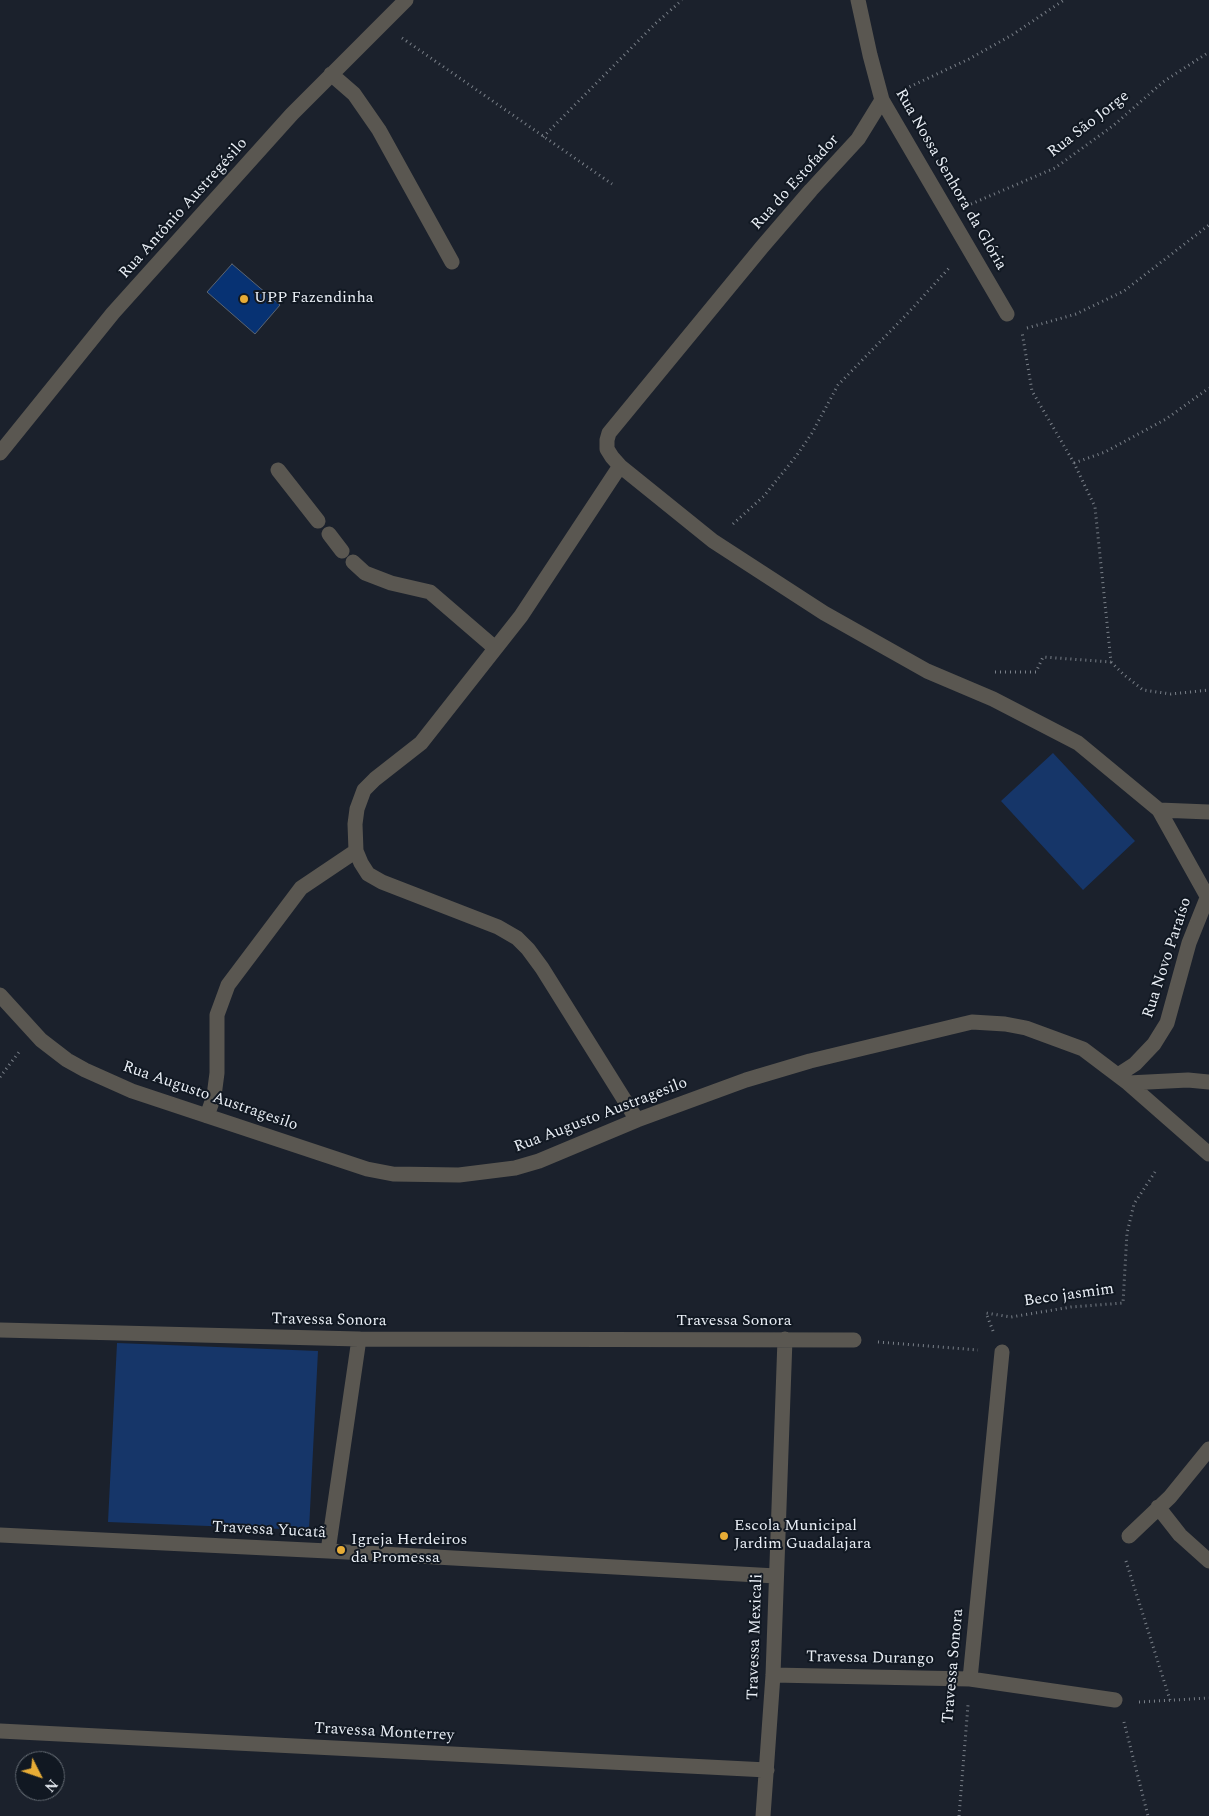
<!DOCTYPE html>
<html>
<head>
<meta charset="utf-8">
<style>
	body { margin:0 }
	#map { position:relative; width:1209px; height:1816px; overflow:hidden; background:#1b212c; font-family:Spectral,serif }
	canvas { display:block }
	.north { position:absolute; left:15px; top:1751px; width:50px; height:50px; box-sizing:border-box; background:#111822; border:1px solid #676e76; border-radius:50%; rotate:131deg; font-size:14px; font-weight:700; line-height:20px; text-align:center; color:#e9eef5 }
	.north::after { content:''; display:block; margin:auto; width:18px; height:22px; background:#e7ac36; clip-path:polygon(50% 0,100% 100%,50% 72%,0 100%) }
</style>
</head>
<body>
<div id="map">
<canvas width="1209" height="1816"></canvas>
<div class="north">N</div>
</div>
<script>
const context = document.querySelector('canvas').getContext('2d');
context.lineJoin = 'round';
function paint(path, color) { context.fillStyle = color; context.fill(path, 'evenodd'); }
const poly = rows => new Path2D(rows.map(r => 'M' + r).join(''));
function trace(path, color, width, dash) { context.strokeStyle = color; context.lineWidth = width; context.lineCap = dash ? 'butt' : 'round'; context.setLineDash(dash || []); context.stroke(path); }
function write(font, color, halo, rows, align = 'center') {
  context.font = font + ' Spectral,serif'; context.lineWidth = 4; context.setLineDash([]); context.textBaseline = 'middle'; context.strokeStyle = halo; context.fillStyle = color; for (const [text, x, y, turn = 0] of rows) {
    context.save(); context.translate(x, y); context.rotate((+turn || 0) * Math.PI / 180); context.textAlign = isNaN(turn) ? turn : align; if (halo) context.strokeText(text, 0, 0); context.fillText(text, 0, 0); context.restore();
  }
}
const green = poly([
	[1053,753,1135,841,1083,890,1001,801],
	[117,1343,318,1351,309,1530,108,1522]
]);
const building = poly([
	[232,264,280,305,255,334,207,292,232,264]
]);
const path = poly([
	[402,38,612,184],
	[905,89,969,59,1012,35,1064,0],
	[543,137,655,24,682,0],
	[971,204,1055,168,1114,125,1163,82,1209,52],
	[1027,328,1076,314,1124,291,1209,225],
	[1074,463,1105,452,1166,419,1209,388],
	[733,524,764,496,797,455,812,433,838,385,908,313,950,267],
	[1111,662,1123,674,1143,690,1171,694,1209,690],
	[995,672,1036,672,1043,657,1111,662,1095,507,1074,463,1032,391,1022,332],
	[0,1077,19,1052],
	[993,1331,986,1313,1011,1317,1071,1307,1123,1303,1127,1233,1134,1204,1155,1172],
	[878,1342,978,1350],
	[1126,1561,1170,1700],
	[1139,1702,1209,1698],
	[1124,1722,1148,1816],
	[959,1816,968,1705]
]);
const minor = poly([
	[858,0,870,55,882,100,1007,314],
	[331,74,354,94,379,130,452,262],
	[882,100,858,139,811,190,762,247,609,433,607,440,607,449,612,457,620,466,713,541,824,613,927,671,993,699,1078,743,1159,810,1207,896],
	[0,453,113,313,292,114,406,0],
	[620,466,521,616,421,743,375,779,364,790,357,809,355,824,356,851,361,863,368,874,382,882,498,927,517,938,528,949,542,968,637,1120],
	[278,470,318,521],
	[329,534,342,551],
	[353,562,365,573,391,583,430,592,495,648],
	[1159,810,1209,812],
	[0,995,41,1040,67,1060,85,1070,132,1091,367,1169,393,1174,459,1175,515,1168,539,1161,637,1120,746,1080,810,1061,972,1022,1005,1024,1026,1028,1083,1049,1128,1083,1209,1154],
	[1118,1075,1135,1064,1154,1044,1167,1023,1189,943,1209,893],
	[1128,1083,1188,1080,1209,1082],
	[207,1116,214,1096,217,1073,217,1015,228,985,301,888,356,851],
	[0,1330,359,1339,854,1340],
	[1158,1507,1180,1535,1209,1561],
	[0,1535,328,1551,776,1576],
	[1129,1536,1170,1497,1209,1449],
	[328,1551,359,1339],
	[773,1675,970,1679,1115,1700],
	[970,1679,1002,1352],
	[0,1731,767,1770],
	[763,1816,773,1675,785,1339]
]);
const markers = [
	[244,299,5,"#e7ac36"],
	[724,1536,5,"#e7ac36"],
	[341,1550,5,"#e7ac36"]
];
const streetNames = [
	["Rua São Jorge",1089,125,-38],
	["Rua Nossa Senhora da Glória",950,180,60],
	["Rua do Estofador",796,183,-48],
	["Rua Antônio Austregésilo",184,209,-48],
	["Rua Novo Paraíso",1168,958,-72],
	["Rua Augusto Austragesilo",210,1097,19],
	["Rua Augusto Austragesilo",601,1116,-21],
	["Beco jasmim",1069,1296,-8],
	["Travessa Sonora",329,1321,1],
	["Travessa Sonora",734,1322],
	["Travessa Yucatã",269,1531,3],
	["Travessa Mexicali",756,1637,-88],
	["Travessa Durango",870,1659,1],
	["Travessa Sonora",954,1666,-85],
	["Travessa Monterrey",384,1733,3]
];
const poiNames = [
	["UPP Fazendinha",254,299],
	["Escola Municipal",734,1527],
	["Jardim Guadalajara",734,1545],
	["Igreja Herdeiros",351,1541],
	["da Promessa",351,1559]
];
paint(green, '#163669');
paint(building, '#073273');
trace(building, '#5c6571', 1);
trace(path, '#7a8089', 3, [1, 4]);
trace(minor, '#5a5751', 15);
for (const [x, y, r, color] of markers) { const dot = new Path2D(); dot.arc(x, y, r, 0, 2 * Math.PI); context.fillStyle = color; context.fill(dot); trace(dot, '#111822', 2); }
write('16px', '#e9eef5', '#111822', streetNames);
write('16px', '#e9eef5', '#111822', poiNames, 'left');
</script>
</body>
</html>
